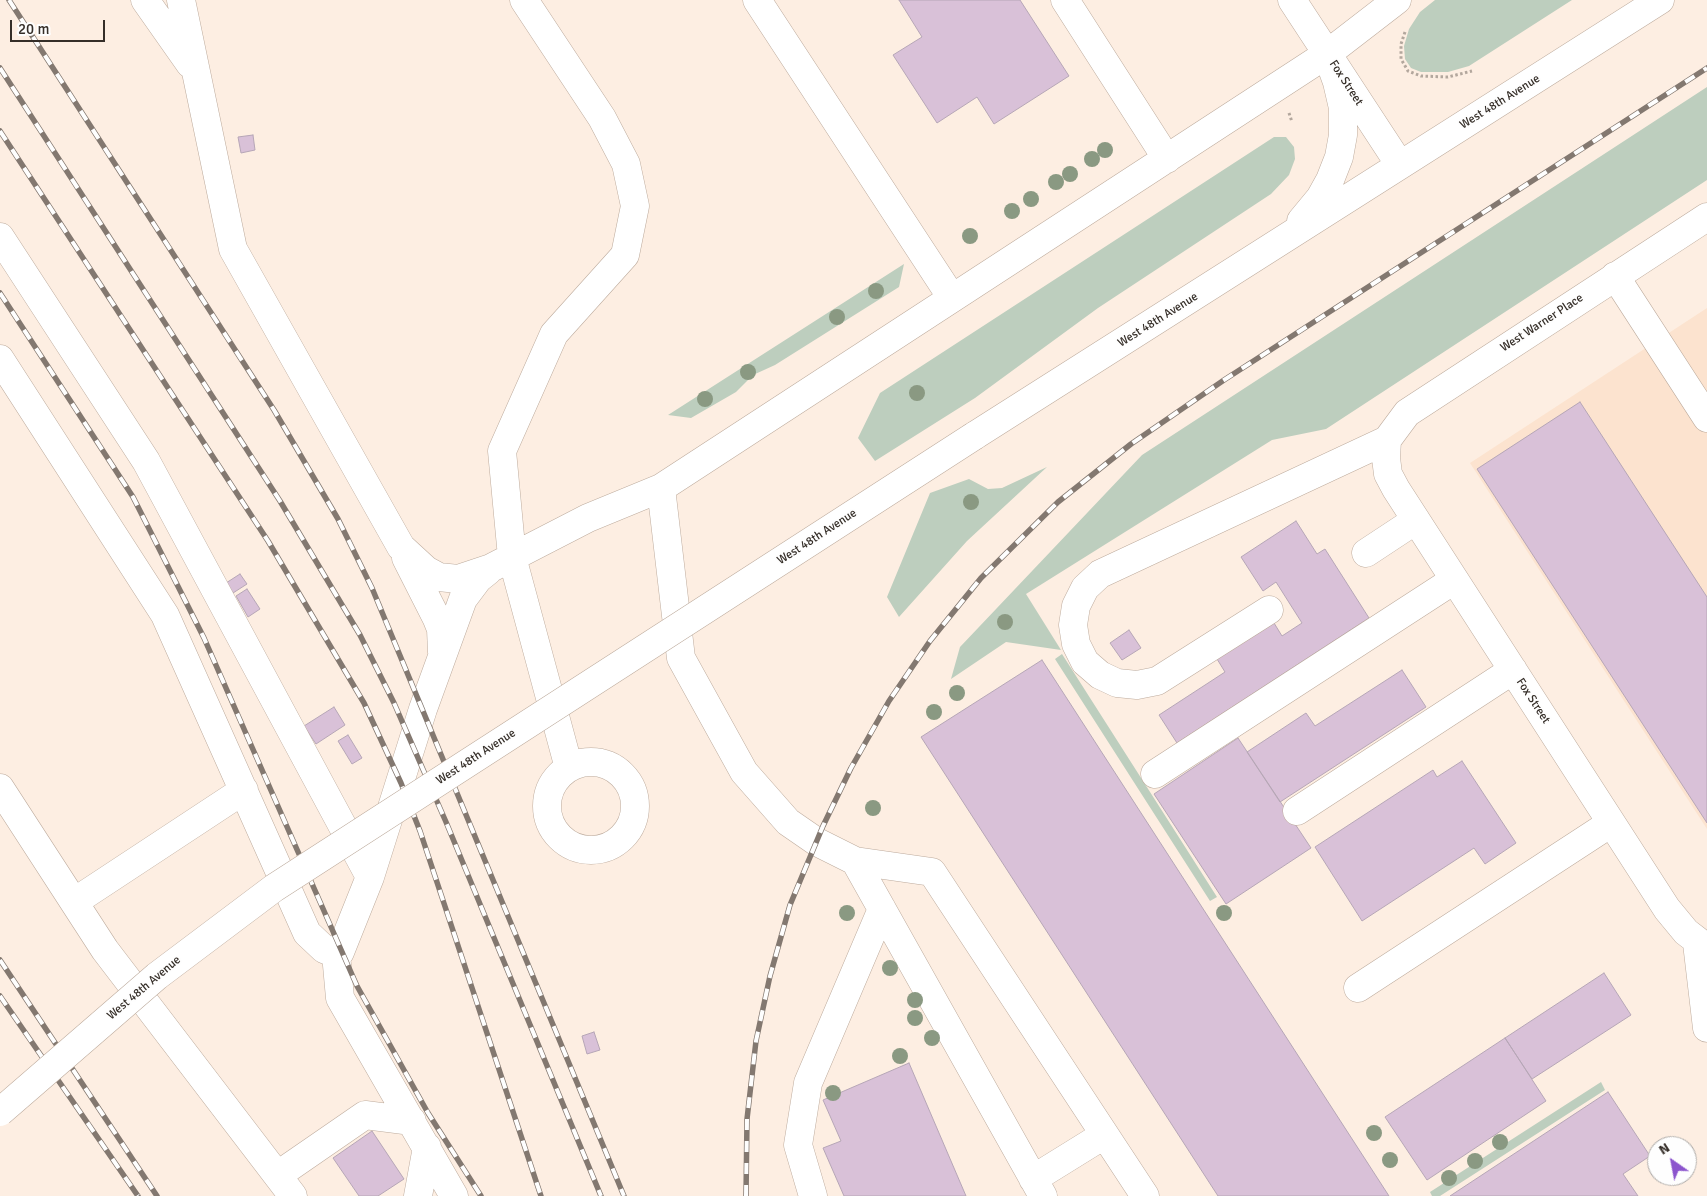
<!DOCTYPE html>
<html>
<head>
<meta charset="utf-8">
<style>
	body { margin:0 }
	#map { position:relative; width:1707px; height:1196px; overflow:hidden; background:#fdeee2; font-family:Signika,sans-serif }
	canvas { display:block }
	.north { position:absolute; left:1647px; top:1136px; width:50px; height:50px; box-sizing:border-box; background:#fefefe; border:1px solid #aeaba8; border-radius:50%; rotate:327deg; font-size:14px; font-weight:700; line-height:20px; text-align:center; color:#352e28 }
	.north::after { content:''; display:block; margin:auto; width:18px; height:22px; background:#8c55cd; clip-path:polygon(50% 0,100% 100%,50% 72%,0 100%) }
	.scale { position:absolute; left:10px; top:20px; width:95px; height:22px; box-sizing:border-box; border:2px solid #352e28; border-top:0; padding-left:6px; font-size:15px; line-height:18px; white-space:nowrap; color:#352e28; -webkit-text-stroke:4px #fefefe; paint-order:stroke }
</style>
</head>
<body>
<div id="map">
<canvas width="1707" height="1196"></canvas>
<div class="north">N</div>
<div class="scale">20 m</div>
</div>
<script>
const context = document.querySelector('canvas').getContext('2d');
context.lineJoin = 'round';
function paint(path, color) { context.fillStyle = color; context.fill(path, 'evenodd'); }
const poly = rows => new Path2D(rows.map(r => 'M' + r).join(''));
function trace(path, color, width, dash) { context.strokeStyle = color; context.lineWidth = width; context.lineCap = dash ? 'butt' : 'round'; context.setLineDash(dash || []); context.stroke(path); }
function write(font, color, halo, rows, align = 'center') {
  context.font = font + ' Signika,sans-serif'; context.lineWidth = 4; context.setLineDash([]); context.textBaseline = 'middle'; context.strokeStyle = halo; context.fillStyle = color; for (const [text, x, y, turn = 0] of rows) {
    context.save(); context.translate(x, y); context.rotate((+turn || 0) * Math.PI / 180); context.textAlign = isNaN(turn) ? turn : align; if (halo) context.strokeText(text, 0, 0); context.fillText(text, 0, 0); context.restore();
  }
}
const built = poly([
	[1707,308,1707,829,1470,463]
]);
const green = poly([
	[1435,0,1572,0,1469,66,1448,72,1421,72,1411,68,1405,59,1404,46,1409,29,1420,12],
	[1707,87,1707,180,1326,429,1272,440,1026,594,1061,650,1006,642,951,679,960,647,1142,455],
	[1274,137,1286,137,1294,147,1295,159,1289,175,1271,194,1098,308,975,398,875,461,858,438,880,393],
	[904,264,899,287,775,365,753,375,736,392,691,418,668,415],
	[1047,467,967,541,899,617,887,597,930,493,969,479,988,489,1002,488],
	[1062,654,1217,897,1210,901,1055,659],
	[1601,1082,1605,1090,1440,1196,1432,1196,1430,1192]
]);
const building = poly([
	[899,0,1020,0,1069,76,994,124,977,97,937,123,893,55,922,37,899,0],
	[253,135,255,150,241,153,238,137,253,135],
	[1580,402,1707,597,1707,823,1477,469,1580,402],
	[1296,521,1317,554,1325,549,1369,618,1177,743,1159,715,1225,672,1217,659,1274,623,1282,636,1302,623,1276,582,1263,591,1241,557,1296,521],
	[240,574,247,584,233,593,226,583,240,574],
	[247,589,260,609,248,617,236,596,247,589],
	[1129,630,1141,648,1122,660,1110,643,1129,630],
	[1042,660,1389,1196,1218,1196,921,737,1042,660],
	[1402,670,1426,707,1280,802,1247,752,1306,713,1315,726,1402,670],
	[334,707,345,725,316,744,304,726,334,707],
	[348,735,362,758,352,764,338,741,348,735],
	[1238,738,1311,848,1226,904,1154,794,1238,738],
	[1462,761,1516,843,1485,864,1474,848,1362,921,1315,847,1433,770,1437,777,1462,761],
	[1604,973,1631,1015,1532,1079,1505,1038,1604,973],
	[594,1032,600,1050,587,1054,582,1036,594,1032],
	[1505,1038,1546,1101,1427,1180,1385,1117,1505,1038],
	[909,1063,966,1196,844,1196,823,1148,841,1141,823,1100,909,1063],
	[1608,1092,1650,1156,1623,1174,1638,1196,1450,1196,1608,1092],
	[372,1131,404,1179,378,1196,359,1196,333,1158,372,1131]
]);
const path = poly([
	[1405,32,1401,44,1401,59,1408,71,1421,76,1448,77,1472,71],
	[1289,113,1292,122]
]);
const minor = poly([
	[145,0,190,64],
	[181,0,233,249,401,547,426,570,439,577,458,579,491,568,588,518,661,488,1327,54,1397,0],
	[524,0,602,118,626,164,635,206,625,255,554,334,502,451,512,557,569,768],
	[757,0,952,298],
	[1065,0,1167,159],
	[1292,0,1400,165],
	[1707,217,1407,413,1387,440,1386,458,1388,474,1396,489,1667,909,1686,932,1707,948],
	[1301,221,1320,198,1330,180,1339,157,1343,135,1343,108,1337,82,1327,54],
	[0,237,146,461,370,877],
	[1615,276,1707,418],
	[0,359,165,615,307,933,324,949,336,954,340,952,370,877,423,709,463,599,478,579,488,571],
	[974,436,1660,0],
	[661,488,681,658,744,772,788,822,817,842,855,861,932,872,1145,1196],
	[1366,553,1416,520],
	[406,558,437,619,441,629,442,652],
	[1269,610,1157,681,1137,685,1117,683,1100,675,1085,662,1076,644,1073,625,1076,606,1085,588,1100,574,1387,440],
	'547 806a44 44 0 1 1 88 0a44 44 0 1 1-88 0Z',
	[1155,774,1454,580],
	[0,788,105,950,293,1196],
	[1297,811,1513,670],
	[855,861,1043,1196],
	[74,902,244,790],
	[1697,943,1707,1028],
	[336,954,340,998,454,1196],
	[1358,988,1611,823],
	[278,1175,365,1115,412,1121],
	[1033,1179,1104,1135],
	[418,1196,427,1147],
	[813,1196,798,1145,808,1083,882,909]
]);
const rail = poly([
	[9,0,274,410,338,519,372,588,624,1196],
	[0,68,280,501,360,635,394,703,446,822,601,1196],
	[0,131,268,541,364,703,401,783,420,831,541,1196],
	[0,293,133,497,204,638,357,986,428,1113,481,1196],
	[0,960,157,1196],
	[0,996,138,1196],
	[746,1196,747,1119,756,1041,770,976,790,905,823,826,851,768,889,701,930,641,981,578,1058,502,1131,444,1224,380,1707,68]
]);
const minorBridge = poly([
	[0,1112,157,976,274,888,974,436]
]);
const trees = [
	[1105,150],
	[1092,159],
	[1070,174],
	[1056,182],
	[1031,199],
	[1012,211],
	[970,236],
	[876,291],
	[837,317],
	[748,372],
	[917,393],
	[705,399],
	[971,502],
	[1005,622],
	[957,693],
	[934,712],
	[873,808],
	[847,913],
	[1224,913],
	[890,968],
	[915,1000],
	[915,1018],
	[932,1038],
	[900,1056],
	[833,1093],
	[1374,1133],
	[1500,1142],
	[1390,1160],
	[1475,1161],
	[1449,1178]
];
const streetNames = [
	["Fox Street",1346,83,57],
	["West 48th Avenue",1500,102,-32],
	["West 48th Avenue",1158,320,-32],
	["West Warner Place",1542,323,-33],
	["West 48th Avenue",817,537,-33],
	["Fox Street",1533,701,57],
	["West 48th Avenue",476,757,-33],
	["West 48th Avenue",144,988,-40]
];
paint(built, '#fce3cf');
paint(green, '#bdcebe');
paint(building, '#d9c1d8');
trace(building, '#b6a6b6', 1);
trace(minor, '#bdab9d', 29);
trace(path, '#b3a79d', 3, [2.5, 2.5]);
trace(minor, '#fff', 28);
trace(rail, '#837870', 5.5);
trace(rail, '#fefefe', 4, [11]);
trace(minorBridge, '#bdab9d', 29, []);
trace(minorBridge, '#fff', 28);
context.fillStyle = '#8a9982';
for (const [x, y] of trees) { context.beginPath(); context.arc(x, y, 8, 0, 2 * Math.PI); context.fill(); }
write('12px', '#352e28', '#fefefe', streetNames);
</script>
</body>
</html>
